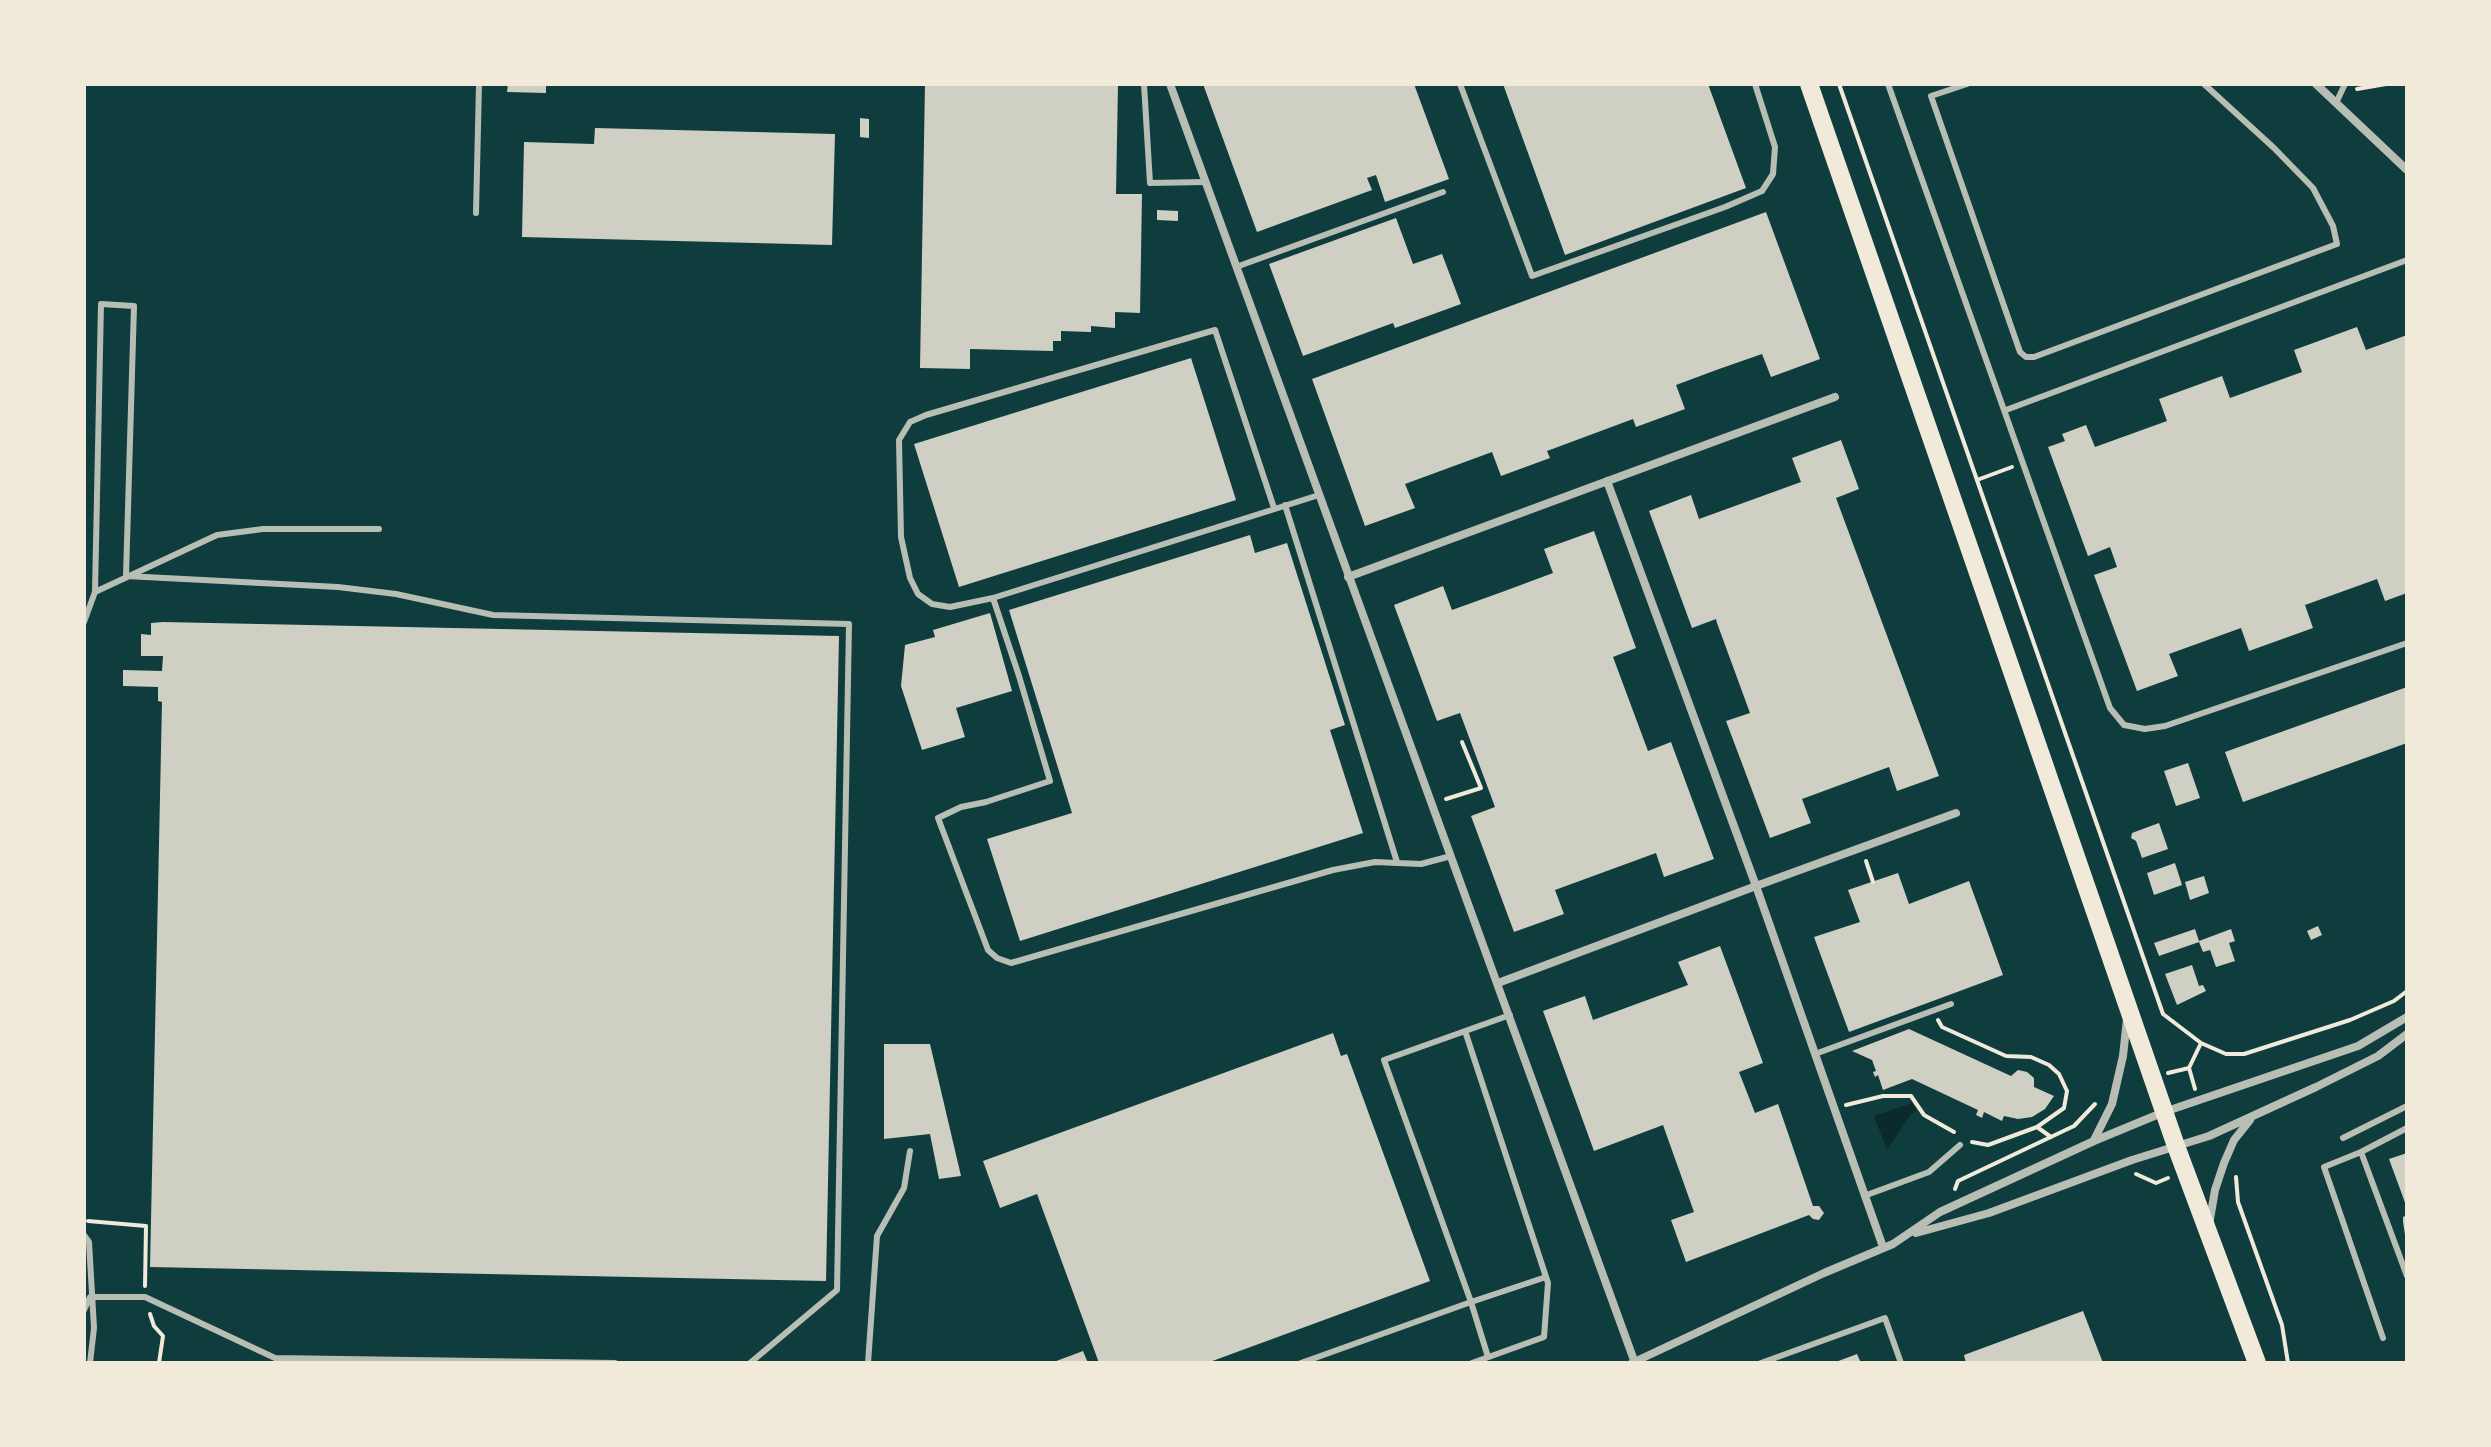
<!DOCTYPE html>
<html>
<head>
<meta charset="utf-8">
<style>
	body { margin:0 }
	#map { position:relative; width:2491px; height:1447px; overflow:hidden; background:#0f3d3e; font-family:"Exo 2",sans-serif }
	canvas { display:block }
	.frame { position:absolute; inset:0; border:86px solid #f1e9da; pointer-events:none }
</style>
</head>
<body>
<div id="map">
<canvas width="2491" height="1447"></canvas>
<div class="frame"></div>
</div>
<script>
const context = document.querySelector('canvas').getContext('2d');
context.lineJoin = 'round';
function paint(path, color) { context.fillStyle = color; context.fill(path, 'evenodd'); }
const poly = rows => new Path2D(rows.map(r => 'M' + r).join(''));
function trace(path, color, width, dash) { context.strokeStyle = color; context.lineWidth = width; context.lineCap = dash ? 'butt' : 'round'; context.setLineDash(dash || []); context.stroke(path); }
const water = poly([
	[1912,1103,1917,1110,1911,1114,1887,1150,1874,1116]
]);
const building = poly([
	[508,84,546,84,546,93,507,92],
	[925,84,1118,84,1116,194,1142,194,1140,313,1115,312,1115,328,1091,326,1091,332,1061,331,1061,341,1053,341,1053,351,970,349,970,369,920,368],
	[1203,84,1414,84,1449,179,1385,202,1376,175,1367,178,1372,190,1257,232],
	[1503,84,1708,84,1746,188,1565,255],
	[860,118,869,119,869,138,860,137],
	[595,128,835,134,832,245,522,237,524,142,594,144],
	[1157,210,1178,211,1178,221,1157,220],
	[1766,212,1820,359,1771,377,1762,354,1719,369,1676,385,1685,409,1636,427,1633,419,1547,451,1550,458,1501,476,1492,452,1405,484,1415,508,1365,526,1312,379],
	[1396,218,1413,264,1442,254,1461,304,1395,328,1393,323,1303,356,1269,264],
	[2357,327,2366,350,2407,335,2407,593,2385,601,2377,579,2305,605,2313,628,2249,651,2241,628,2169,654,2178,676,2137,691,2094,575,2117,567,2110,547,2088,556,2048,447,2065,441,2062,434,2086,425,2095,447,2167,421,2159,399,2222,376,2230,398,2302,372,2294,350],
	[1191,358,1236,500,959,587,914,444],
	[1841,440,1859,489,1836,498,1939,776,1897,791,1889,767,1802,799,1811,823,1770,838,1726,721,1750,713,1717,623,1716,619,1692,628,1649,511,1691,495,1699,519,1801,482,1792,458],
	[1594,531,1636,648,1613,657,1648,751,1671,742,1714,859,1664,877,1656,853,1555,890,1564,914,1514,932,1471,816,1495,807,1460,713,1437,721,1394,605,1443,586,1452,610,1502,592,1553,573,1544,549],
	[1250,535,1255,553,1287,543,1345,725,1330,730,1363,833,1020,941,987,839,1072,813,1009,610],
	[990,613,1012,691,956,708,965,737,922,750,901,686,905,645,935,637,933,630],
	[163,622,839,636,826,1281,150,1267,162,702,158,701,158,687,123,686,123,670,162,671,163,656,141,656,141,634,151,635,151,623],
	[2407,687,2407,743,2243,802,2225,752],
	[2188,763,2200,798,2176,806,2164,771],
	[2159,823,2168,849,2142,858,2136,841,2131,838,2132,833],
	[2175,863,2182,885,2154,895,2147,873],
	[1898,873,1909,904,1969,881,2003,975,1849,1032,1814,937,1860,922,1848,890],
	[2204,876,2209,893,2190,900,2185,882],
	[2318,926,2322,935,2311,940,2307,931],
	[2195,929,2199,941,2231,929,2235,941,2229,943,2235,961,2216,967,2210,950,2203,952,2199,942,2159,956,2154,943],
	[1720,946,1763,1063,1739,1072,1755,1113,1778,1104,1813,1206,1819,1206,1824,1213,1819,1220,1813,1219,1809,1215,1686,1262,1671,1220,1694,1212,1663,1125,1594,1151,1543,1011,1585,996,1593,1020,1688,985,1678,962],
	[2192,965,2199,986,2203,985,2206,991,2177,1005,2165,974],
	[1909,1029,2011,1076,2018,1070,2027,1072,2034,1078,2034,1087,2054,1096,2045,1109,2032,1117,2018,1119,2004,1116,2002,1121,1984,1112,1982,1118,1976,1115,1978,1110,1912,1079,1883,1090,1878,1075,1875,1077,1873,1072,1876,1071,1872,1060,1852,1051],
	[1333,1033,1341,1056,1347,1054,1430,1281,1207,1363,1099,1363,1037,1194,1000,1208,983,1161],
	[884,1044,930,1044,961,1176,939,1179,930,1134,884,1139],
	[2407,1153,2407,1208,2389,1159],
	[2407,1215,2407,1241,2406,1241,2403,1222,2403,1217],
	[2083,1311,2103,1363,1966,1363,1964,1355],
	[1083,1351,1088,1363,1051,1363],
	[1857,1354,1861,1363,1833,1363]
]);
const path = poly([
	[1839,84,2163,1014,2201,1043,2189,1068,2195,1089],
	[2357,89,2386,84],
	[1977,480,2012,467],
	[1446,799,1481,788,1462,742],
	[1866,861,1873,882],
	[1938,1020,1942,1027,2006,1056,2031,1057,2049,1065,2059,1074,2067,1091,2064,1108,2037,1127],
	[2201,1043,2226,1054,2244,1054,2350,1020,2394,1001,2407,991],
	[2168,1073,2189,1068],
	[1846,1105,1883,1096,1911,1096,1924,1115,1954,1132],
	[1972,1142,1988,1145,2037,1127,2051,1137],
	[2136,1174,2156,1183,2168,1178],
	[2236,1177,2238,1202,2282,1325,2288,1363],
	[1955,1189,1958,1181,2074,1126,2095,1104],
	[88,1221,146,1226,145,1286],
	[150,1314,154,1326,163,1336,159,1363]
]);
const service = poly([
	[1144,84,1150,183,1205,182],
	[1460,84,1532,276,1725,207,1762,191,1773,174,1775,147,1755,84],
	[1888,84,2110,708,2124,725,2145,729,2165,726,2407,643],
	[1967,84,1931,96,2020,352,2026,357,2034,357,2337,244,2333,226,2313,188,2274,148,2204,84],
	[2336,103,2345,84],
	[476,213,479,84],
	[1236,267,1443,192],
	[2006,410,2407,260],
	[1285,505,1397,862],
	[1274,508,1215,330,926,415,910,422,899,440,901,537,910,578,918,594,932,604,950,607,993,598,1319,495],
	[95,592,101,304,134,306,126,576,338,587,396,594,493,615,849,624,837,1290,750,1363],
	[993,598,1019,676,1050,781,986,802,961,807,938,818,988,950,997,958,1011,963,1333,870,1375,862,1421,864,1451,856],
	[84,622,95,592,217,535,263,529,379,529],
	[1465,1031,1548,1283,1544,1337,1472,1363],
	[1815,1054,1951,1004],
	[2407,1128,2361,1152,2407,1276],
	[2343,1138,2407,1106],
	[2361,1152,2324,1167,2383,1338],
	[1864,1196,1929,1172,1960,1145],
	[84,1235,89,1242,94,1328,90,1363],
	[84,1310,90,1297,145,1297,275,1358,615,1363],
	[1488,1357,1471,1302,1546,1277],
	[868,1363,877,1236,904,1188,910,1151],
	[1301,1363,1471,1302,1384,1060,1510,1015],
	[1761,1363,1885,1318,1901,1363]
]);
const minor = poly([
	[1170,84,1635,1363],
	[2316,84,2407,170],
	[1348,577,1835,397],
	[1498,983,1756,886,1607,481],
	[2094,1140,2112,1104,2123,1056,2127,1019],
	[2209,1225,2215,1190,2224,1163,2234,1140,2250,1120],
	[1916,1233,1989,1213,2132,1160,2209,1136,2316,1087,2378,1056,2407,1034],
	[1883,1247,1756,886,1956,813],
	[1632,1363,1824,1273,1893,1244,1940,1212,2094,1141,2164,1112,2358,1046,2407,1017]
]);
const primary = poly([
	[1809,84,2176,1146,2257,1363]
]);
paint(water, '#0a2a2b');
paint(building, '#cfcfc3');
trace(path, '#f1e9da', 4);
trace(service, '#b8beb3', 6);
trace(minor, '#b8beb3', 8);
trace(primary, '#f1e9da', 18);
</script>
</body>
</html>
